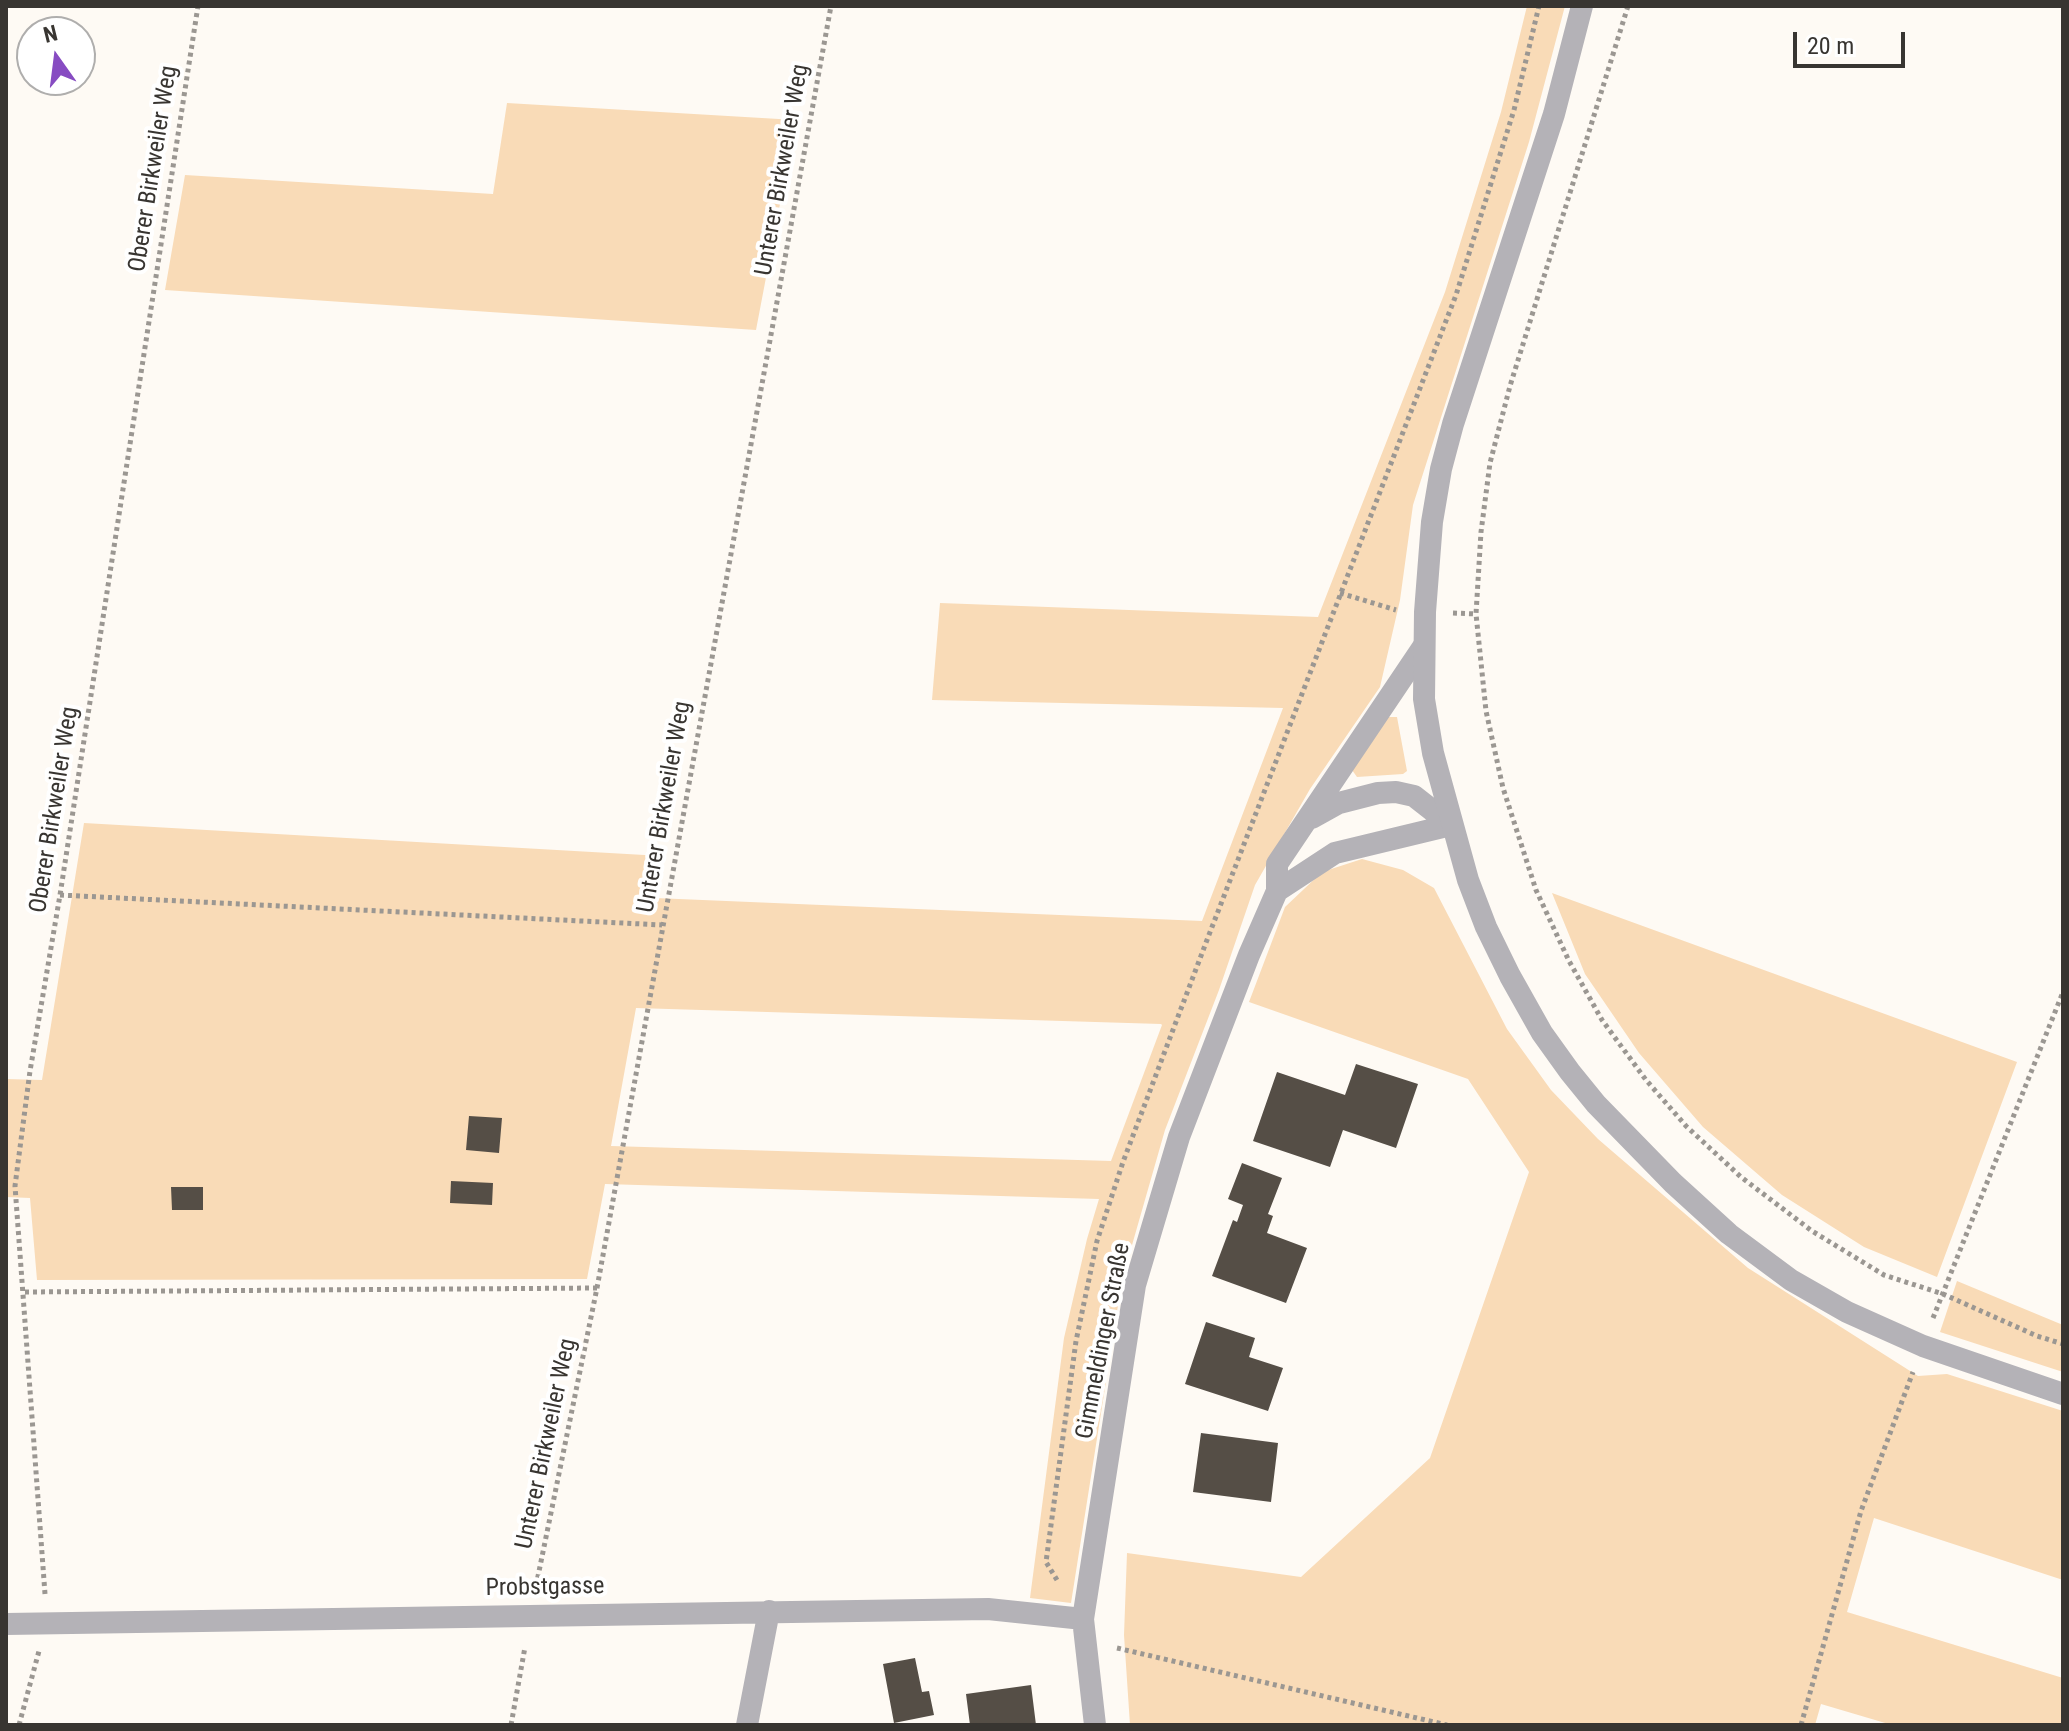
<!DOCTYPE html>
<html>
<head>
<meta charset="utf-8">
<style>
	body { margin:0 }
	#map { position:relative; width:2069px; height:1731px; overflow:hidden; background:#fefaf4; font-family:"Roboto Condensed",sans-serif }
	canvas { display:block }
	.frame { position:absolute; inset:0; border:8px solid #383531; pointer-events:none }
	.north { position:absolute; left:16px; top:16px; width:80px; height:80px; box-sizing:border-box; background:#fff; border:2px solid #afaead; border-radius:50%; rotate:346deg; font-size:22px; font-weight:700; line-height:32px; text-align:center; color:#383531 }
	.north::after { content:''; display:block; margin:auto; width:28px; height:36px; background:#874cc2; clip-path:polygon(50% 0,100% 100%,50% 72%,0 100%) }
	.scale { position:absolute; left:1793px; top:32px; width:112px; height:36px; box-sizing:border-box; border:4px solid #383531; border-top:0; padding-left:10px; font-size:24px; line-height:28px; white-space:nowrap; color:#383531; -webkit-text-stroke:6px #fff; paint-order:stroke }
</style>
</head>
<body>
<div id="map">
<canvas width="2069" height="1731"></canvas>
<div class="frame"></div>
<div class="north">N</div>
<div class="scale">20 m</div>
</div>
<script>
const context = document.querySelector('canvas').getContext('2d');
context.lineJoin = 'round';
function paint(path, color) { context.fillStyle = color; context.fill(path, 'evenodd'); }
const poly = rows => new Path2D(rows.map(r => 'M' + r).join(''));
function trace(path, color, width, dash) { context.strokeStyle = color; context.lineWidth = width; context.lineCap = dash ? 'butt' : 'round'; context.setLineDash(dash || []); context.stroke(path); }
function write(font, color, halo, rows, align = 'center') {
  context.font = font + ' "Roboto Condensed",sans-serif'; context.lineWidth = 8; context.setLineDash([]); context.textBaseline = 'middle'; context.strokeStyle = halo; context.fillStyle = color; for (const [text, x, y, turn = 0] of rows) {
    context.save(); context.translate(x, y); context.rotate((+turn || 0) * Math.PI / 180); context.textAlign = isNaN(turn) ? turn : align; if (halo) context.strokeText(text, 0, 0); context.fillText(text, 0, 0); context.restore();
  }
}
const green = poly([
	[1527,6,1565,6,1529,142,1413,505,1400,600,1380,687,1310,789,1255,885,1219,990,1165,1130,1122,1280,1071,1603,1030,1598,1064,1338,1087,1239,1099,1199,605,1184,587,1279,37,1280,30,1198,6,1197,6,1079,42,1080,84,823,662,856,655,898,1202,921,1283,708,932,700,940,603,1318,617,1445,292,1501,112],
	[636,1008,1161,1024,1162,1025,1111,1161,611,1146],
	[507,103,796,120,756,330,165,290,185,175,493,194],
	[1388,717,1397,717,1407,771,1403,774,1357,777,1352,770],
	[1362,859,1403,870,1434,888,1507,1029,1551,1090,1598,1139,1748,1268,1918,1376,1947,1374,2063,1411,2063,1580,1874,1518,1847,1612,2063,1678,2063,1725,1892,1725,1821,1704,1815,1725,1130,1725,1124,1635,1127,1553,1301,1577,1430,1458,1529,1172,1468,1079,1249,1002,1285,907,1322,872],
	[1552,893,2017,1062,1937,1277,1864,1247,1782,1195,1703,1127,1639,1053,1585,974],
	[1957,1281,2063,1325,2063,1372,1940,1332]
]);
const building = poly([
	[1356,1064,1418,1084,1396,1148,1343,1130,1330,1167,1253,1141,1277,1072,1345,1095],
	[469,1116,502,1118,499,1153,466,1150],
	[1242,1163,1282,1178,1268,1214,1273,1216,1267,1233,1307,1248,1286,1303,1212,1276,1233,1220,1237,1222,1243,1205,1228,1199],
	[451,1181,493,1183,492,1205,450,1203],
	[171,1187,203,1187,203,1210,172,1210],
	[1206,1322,1255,1338,1249,1357,1283,1368,1268,1411,1185,1384],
	[1201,1433,1278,1443,1271,1502,1193,1492],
	[915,1658,922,1692,929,1691,934,1715,894,1723,883,1664],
	[1031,1685,1036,1725,970,1725,966,1694]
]);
const path = poly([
	[1628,6,1510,386,1490,463,1481,532,1476,614,1486,711,1503,788,1536,890,1569,961,1602,1020,1646,1080,1686,1126,1741,1177,1812,1231,1884,1275,1943,1294,2037,1336,2063,1344],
	[1340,593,1396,610],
	[1453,613,1476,614],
	[60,895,662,925],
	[25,1292,597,1288],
	[1933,1318,2063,992],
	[1057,1580,1046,1562,1076,1341,1097,1241,1123,1162,1207,940,1456,295,1514,110,1539,6],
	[536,1586,597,1288,831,6],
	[45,1594,15,1186,30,1071,60,895,198,6],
	[1117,1648,1447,1725],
	[19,1725,39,1651],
	[511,1725,525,1647],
	[1801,1725,1861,1511,1913,1372]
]);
const minor = poly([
	[1312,818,1339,803,1378,793,1396,792,1414,796,1451,825],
	[1277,891,1335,853,1451,825],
	[6,1624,988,1609,1083,1619],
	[747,1725,769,1611],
	[1095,1725,1083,1619,1135,1285,1179,1137,1249,955,1277,891,1277,864,1423,647]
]);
const tertiary = poly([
	[1582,6,1554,114,1453,424,1441,469,1432,522,1425,612,1424,699,1433,753,1468,880,1486,927,1510,976,1542,1033,1570,1072,1596,1104,1673,1183,1729,1234,1791,1280,1847,1312,1923,1346,2063,1394]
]);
const streetNames = [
	["Oberer Birkweiler Weg",154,169,-81],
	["Unterer Birkweiler Weg",783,170,-80],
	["Unterer Birkweiler Weg",665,807,-80],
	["Oberer Birkweiler Weg",55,810,-81],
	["Gimmeldinger Straße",1104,1341,-79],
	["Unterer Birkweiler Weg",547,1444,-78],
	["Probstgasse",545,1588,-1]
];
paint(green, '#f9dbb7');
paint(building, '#554e46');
trace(path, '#9b9792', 5, [4, 4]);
trace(minor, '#b4b2b7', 22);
trace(tertiary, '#b4b2b7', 22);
write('24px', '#383531', '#fff', streetNames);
</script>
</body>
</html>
